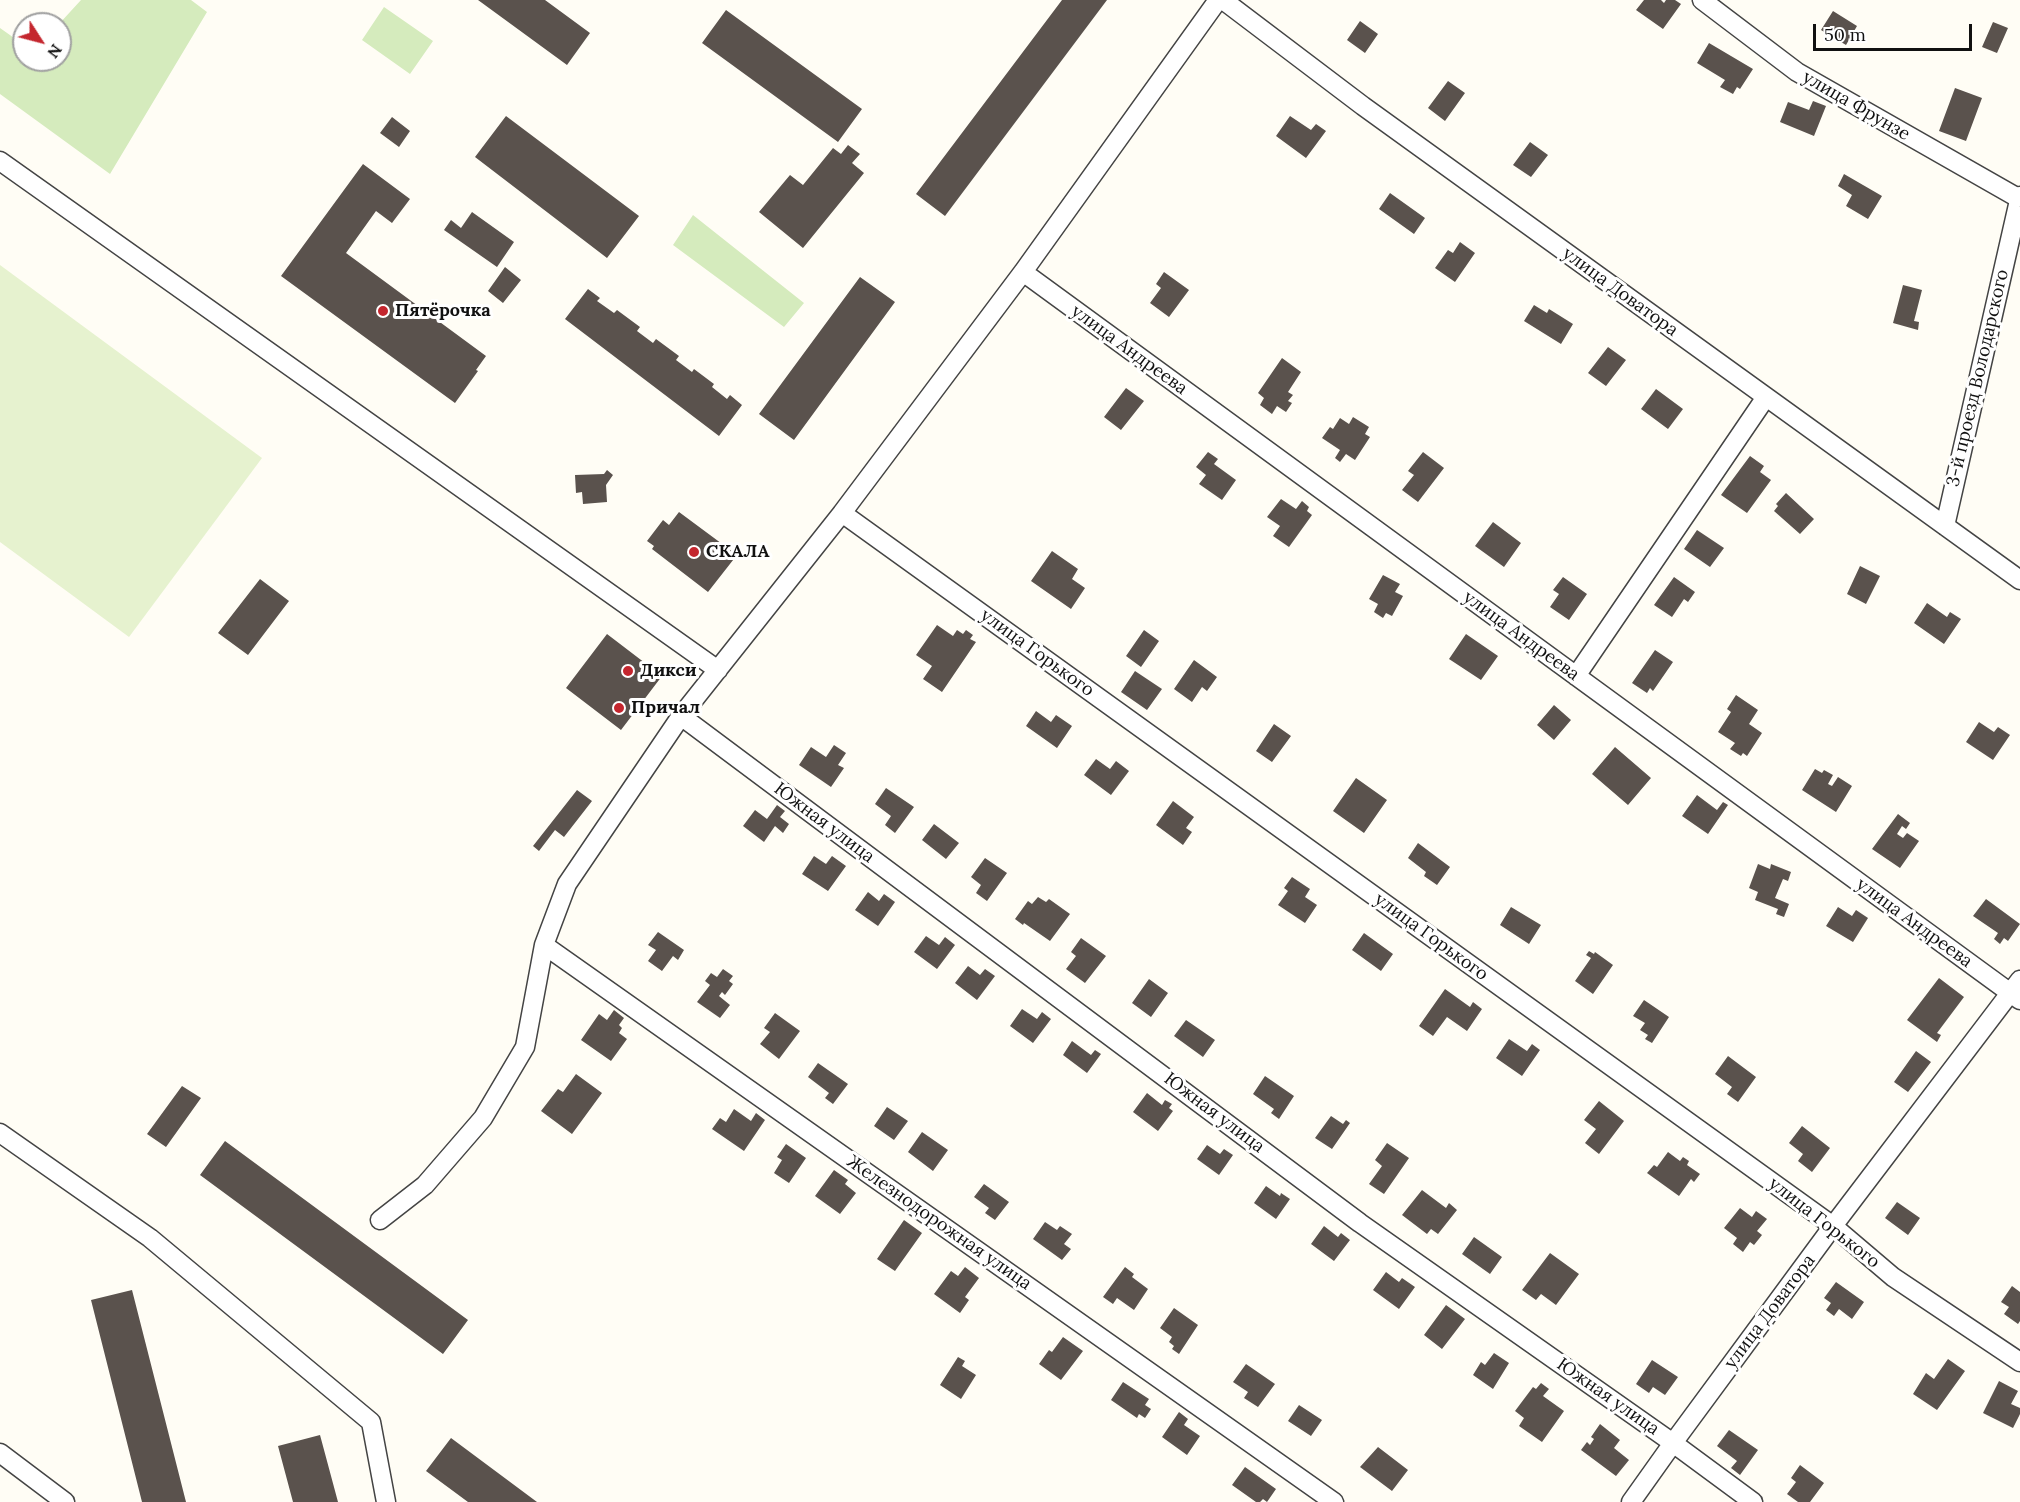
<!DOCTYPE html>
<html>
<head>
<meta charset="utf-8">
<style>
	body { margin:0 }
	#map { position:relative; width:2020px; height:1502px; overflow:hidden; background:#fffdf5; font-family:Lora,serif }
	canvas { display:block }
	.north { position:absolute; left:12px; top:12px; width:60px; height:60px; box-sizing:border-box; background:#fff; border:2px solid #a0a0a0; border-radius:50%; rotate:126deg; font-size:16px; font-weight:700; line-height:24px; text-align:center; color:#111 }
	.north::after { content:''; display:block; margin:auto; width:21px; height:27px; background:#c4262e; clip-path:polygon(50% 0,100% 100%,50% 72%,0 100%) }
	.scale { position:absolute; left:1813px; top:24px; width:159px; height:27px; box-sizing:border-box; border:3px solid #111; border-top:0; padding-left:8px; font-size:18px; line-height:21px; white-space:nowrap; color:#111; -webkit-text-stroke:4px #fff; paint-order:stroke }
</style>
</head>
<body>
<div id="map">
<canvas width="2020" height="1502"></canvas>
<div class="north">N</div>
<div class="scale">50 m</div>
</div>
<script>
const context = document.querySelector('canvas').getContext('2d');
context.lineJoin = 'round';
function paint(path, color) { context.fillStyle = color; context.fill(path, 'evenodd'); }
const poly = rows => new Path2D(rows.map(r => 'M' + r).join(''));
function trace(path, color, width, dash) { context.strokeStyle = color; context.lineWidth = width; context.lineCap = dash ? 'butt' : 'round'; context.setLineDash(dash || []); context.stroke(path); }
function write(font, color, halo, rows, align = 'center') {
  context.font = font + ' Lora,serif'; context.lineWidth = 6; context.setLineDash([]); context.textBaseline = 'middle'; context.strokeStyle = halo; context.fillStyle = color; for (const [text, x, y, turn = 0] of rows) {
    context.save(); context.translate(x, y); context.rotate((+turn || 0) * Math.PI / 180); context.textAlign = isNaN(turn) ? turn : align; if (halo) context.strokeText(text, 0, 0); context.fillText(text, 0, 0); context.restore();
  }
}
const green = poly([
	[81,0,191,0,207,12,110,174,0,94,0,28,24,45,24,60,60,60,59,24],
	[384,7,433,41,410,74,362,40],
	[693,215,804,303,784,327,673,245]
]);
const pitch = poly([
	[0,265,262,458,129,637,0,542]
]);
const building = poly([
	[478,0,545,0,590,33,567,65],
	[1062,0,1107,0,945,216,916,194],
	[1644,0,1661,0,1664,3,1666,0,1675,0,1681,4,1663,29,1636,10],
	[726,10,862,109,838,142,702,43],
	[1833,11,1857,26,1846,45,1821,30],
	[1360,21,1378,34,1365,53,1347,40],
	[1993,22,2008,28,1997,53,1982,47],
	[1709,43,1753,69,1740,89,1737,87,1733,94,1720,87,1725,80,1697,63],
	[1448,81,1465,93,1445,121,1428,108],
	[1955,88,1982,98,1966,141,1939,131],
	[1813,101,1826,106,1814,136,1780,122,1788,102,1809,110],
	[506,116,639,216,607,258,475,157],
	[1290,116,1311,130,1316,124,1326,131,1306,158,1276,136],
	[392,117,410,131,399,147,380,133],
	[1530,142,1548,155,1531,177,1513,165],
	[848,145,860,154,852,163,864,173,803,248,759,212,790,175,803,185,833,148,841,154],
	[363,164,410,199,392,223,376,211,346,253,486,356,476,370,478,371,455,403,281,276],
	[1844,174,1882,196,1868,219,1846,206,1852,195,1838,186],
	[1390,193,1425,218,1414,234,1379,209],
	[472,212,514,242,497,267,444,230,451,220,461,228],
	[1460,242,1475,253,1455,282,1435,268,1448,250,1453,253],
	[505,267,521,280,503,303,488,291],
	[1164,272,1189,290,1169,317,1150,303,1161,288,1156,284],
	[860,277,895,302,794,440,759,414],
	[1903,285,1922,290,1914,321,1919,322,1918,330,1893,323],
	[588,289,600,298,597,301,614,313,617,310,640,327,637,331,653,343,656,339,679,356,676,360,692,372,694,369,714,384,712,387,727,399,730,395,742,405,719,436,565,319],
	[1534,305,1547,313,1549,309,1573,324,1561,344,1524,321],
	[1608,347,1626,360,1606,386,1588,373],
	[1282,358,1301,372,1288,392,1293,395,1288,401,1292,403,1286,412,1277,406,1272,414,1260,405,1264,398,1258,393],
	[1126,388,1144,401,1121,430,1104,417],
	[1656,389,1683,409,1668,429,1641,409],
	[1353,417,1369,427,1365,434,1370,437,1355,460,1346,454,1340,462,1335,458,1340,450,1322,438,1330,427,1333,429,1340,418,1349,424],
	[1208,452,1218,459,1214,464,1236,480,1222,500,1199,484,1206,475,1196,467],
	[1423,452,1444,468,1418,502,1402,490,1414,475,1408,471],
	[1750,456,1764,466,1760,472,1771,480,1747,513,1721,495],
	[607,470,613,475,606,485,607,502,583,504,582,492,576,493,575,475,604,474],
	[1786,493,1814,519,1800,534,1774,511,1778,506,1776,504],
	[1281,499,1296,509,1302,501,1309,507,1307,511,1312,515,1289,547,1273,536,1280,526,1267,517],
	[679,512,737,555,708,592,652,549,654,546,647,541,663,520,669,525],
	[1493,522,1521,543,1504,567,1475,546],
	[1697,530,1724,548,1710,567,1684,549],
	[1052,551,1078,569,1072,579,1085,588,1071,609,1031,581],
	[1860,566,1880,576,1866,604,1847,594],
	[1383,575,1400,584,1395,592,1403,596,1392,616,1386,613,1383,618,1374,612,1378,604,1369,599],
	[1563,577,1587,594,1569,620,1550,607,1559,594,1553,590],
	[1674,577,1695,592,1688,602,1684,599,1672,617,1654,605],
	[260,579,289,601,248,655,218,633],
	[1927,603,1947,617,1950,612,1961,619,1944,644,1914,623],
	[937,625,953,636,957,630,963,634,966,630,973,635,970,639,976,642,942,692,923,679,932,666,916,655],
	[1144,630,1159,641,1141,667,1126,656],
	[607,634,662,676,621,730,566,688],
	[1466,634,1498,656,1481,680,1449,659],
	[1655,650,1673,662,1653,691,1650,688,1647,693,1632,683],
	[1194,660,1217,677,1207,691,1202,687,1192,702,1174,689],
	[1135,671,1162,689,1147,710,1121,692],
	[1736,695,1758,710,1749,724,1762,733,1747,756,1743,753,1741,756,1730,749,1735,743,1718,732,1731,712,1727,709],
	[1554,705,1571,720,1554,740,1537,725],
	[1036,711,1051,722,1056,715,1072,726,1057,748,1026,726],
	[1979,722,1994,732,1998,727,2010,735,1993,760,1966,742],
	[1274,724,1291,736,1272,762,1256,751],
	[834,745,846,753,838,765,844,768,831,787,799,765,811,747,826,757],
	[1615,747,1651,778,1628,805,1592,774],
	[1096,759,1110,769,1116,761,1129,771,1111,795,1084,775],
	[1815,769,1822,773,1824,770,1833,775,1828,784,1832,786,1838,777,1852,786,1836,812,1802,790],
	[1356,778,1387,800,1364,833,1333,811],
	[886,788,914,807,895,833,885,825,891,816,875,804],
	[577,790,592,801,564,837,555,830,539,851,533,846],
	[1697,795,1717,810,1723,802,1728,805,1708,834,1682,816],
	[1173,801,1194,817,1186,828,1192,832,1183,845,1156,825],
	[777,805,785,811,780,817,789,824,783,833,775,826,764,842,743,826,755,810,767,819],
	[1898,814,1910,823,1906,829,1902,826,1897,834,1903,838,1907,833,1919,841,1900,868,1872,849],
	[934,824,959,843,946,859,922,840],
	[1418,843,1450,867,1437,885,1424,876,1426,872,1408,858],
	[814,856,826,864,832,856,846,866,828,891,802,874],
	[985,858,1007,873,987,901,976,893,981,885,971,877],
	[1758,864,1770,869,1771,864,1791,872,1788,881,1783,879,1775,898,1789,904,1784,917,1776,914,1778,909,1755,900,1758,892,1749,888],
	[1292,877,1310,889,1305,897,1317,905,1305,923,1278,905,1288,891,1284,888],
	[868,892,879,901,884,894,895,902,878,926,855,910],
	[1038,897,1046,902,1049,899,1070,914,1050,941,1024,923,1023,925,1015,919,1028,901,1032,904],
	[1986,899,2020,924,2008,941,2004,938,2000,944,1994,939,1998,933,1973,916],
	[1511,907,1541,925,1529,944,1500,925],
	[1838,907,1852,916,1856,910,1868,918,1853,942,1826,926],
	[658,932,684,950,678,960,673,956,662,971,648,961,656,950,648,945],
	[1364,933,1393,954,1381,971,1352,950],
	[926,936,939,945,945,937,955,945,937,969,914,952],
	[1081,938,1106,956,1085,983,1066,969,1076,956,1071,952],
	[1589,951,1594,954,1595,952,1613,965,1593,994,1575,981,1591,958,1586,955],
	[968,966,980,975,985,969,995,976,977,1000,955,983],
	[723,969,733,976,729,981,733,984,725,995,722,992,719,996,730,1005,720,1018,697,1002,710,985,705,981,711,973,717,977],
	[1939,978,1964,997,1937,1033,1941,1035,1937,1042,1907,1020],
	[1149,979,1168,993,1151,1017,1132,1003],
	[1445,989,1470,1007,1473,1002,1482,1009,1467,1031,1447,1017,1433,1036,1419,1026],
	[1644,1000,1669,1017,1652,1043,1645,1039,1648,1035,1640,1030,1645,1023,1633,1016],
	[1022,1009,1037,1019,1042,1012,1051,1019,1033,1043,1010,1026],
	[614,1010,624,1018,619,1025,622,1028,619,1033,627,1039,611,1061,581,1040,599,1014,607,1020],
	[775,1013,800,1031,779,1059,760,1044,770,1032,764,1028],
	[1186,1020,1215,1040,1203,1057,1174,1036],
	[1509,1039,1527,1051,1532,1044,1540,1050,1522,1076,1496,1058],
	[1072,1041,1091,1055,1095,1050,1101,1054,1087,1073,1063,1055],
	[1916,1051,1931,1062,1908,1092,1894,1082],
	[1728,1056,1756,1077,1738,1102,1727,1094,1732,1087,1715,1074],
	[818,1063,848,1084,833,1104,825,1098,829,1093,808,1077],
	[576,1074,602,1093,572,1134,541,1111,558,1089,563,1092],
	[1265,1076,1294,1096,1279,1119,1271,1113,1274,1109,1253,1094],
	[182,1086,201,1098,166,1147,147,1134],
	[1147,1093,1162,1105,1165,1100,1172,1104,1169,1108,1173,1111,1158,1131,1133,1112],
	[1599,1101,1624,1121,1599,1154,1585,1143,1596,1129,1584,1120],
	[887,1107,908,1121,894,1140,874,1126],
	[734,1109,751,1121,756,1113,765,1120,744,1151,712,1129,720,1118,726,1122],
	[1331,1116,1343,1124,1346,1120,1350,1123,1332,1149,1315,1138],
	[1802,1126,1830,1148,1812,1172,1798,1161,1803,1154,1789,1143],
	[922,1132,948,1150,933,1171,908,1152],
	[225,1141,468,1320,443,1354,200,1175],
	[1387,1143,1409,1158,1384,1194,1369,1184,1382,1166,1375,1160],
	[786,1144,806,1158,789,1183,774,1173,782,1160,777,1157],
	[1207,1145,1220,1154,1224,1149,1233,1155,1219,1175,1197,1159],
	[1668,1152,1680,1161,1683,1157,1689,1161,1687,1165,1700,1174,1694,1182,1691,1179,1679,1196,1647,1173,1654,1165,1657,1167],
	[834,1170,848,1180,845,1184,856,1193,840,1214,815,1196],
	[984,1184,1009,1202,995,1220,985,1213,989,1208,974,1197],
	[1266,1186,1280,1196,1281,1193,1290,1199,1276,1219,1254,1203],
	[1422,1190,1446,1208,1449,1203,1457,1210,1438,1234,1431,1229,1427,1234,1402,1215],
	[1897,1202,1920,1218,1908,1235,1885,1218],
	[1740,1208,1752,1217,1756,1211,1767,1219,1757,1231,1762,1235,1754,1245,1750,1242,1743,1252,1733,1244,1737,1238,1724,1228],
	[904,1220,922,1233,895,1271,877,1259],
	[1045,1222,1057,1230,1060,1226,1072,1234,1064,1244,1071,1249,1062,1260,1033,1239],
	[1324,1226,1338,1237,1341,1233,1350,1240,1334,1261,1311,1244],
	[1474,1237,1502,1257,1490,1274,1462,1254],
	[1550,1253,1579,1274,1556,1305,1541,1294,1536,1300,1522,1290],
	[965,1267,979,1278,965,1297,969,1300,960,1313,934,1294,951,1271,958,1276],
	[1125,1267,1134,1274,1132,1277,1148,1289,1134,1310,1117,1298,1113,1304,1103,1297],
	[1386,1272,1399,1282,1402,1278,1415,1287,1399,1309,1373,1290],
	[1836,1282,1864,1302,1852,1319,1839,1309,1834,1316,1826,1310,1831,1303,1824,1298],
	[2012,1286,2020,1292,2020,1321,2018,1324,2004,1314,2009,1307,2001,1302],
	[132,1290,186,1502,142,1502,91,1300],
	[1446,1305,1465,1319,1442,1349,1424,1335],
	[1174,1308,1198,1325,1179,1354,1172,1349,1174,1346,1169,1342,1172,1337,1160,1328],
	[1063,1337,1083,1351,1061,1380,1039,1364,1049,1350,1052,1352],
	[1494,1353,1509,1363,1493,1389,1473,1375,1481,1362,1485,1365],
	[958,1357,965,1361,962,1366,976,1375,961,1399,940,1385],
	[1948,1359,1965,1371,1937,1410,1913,1394,1926,1373,1934,1379],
	[1652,1360,1678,1377,1665,1395,1653,1387,1649,1393,1636,1384],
	[1246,1364,1275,1384,1258,1407,1244,1398,1248,1392,1233,1382],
	[1999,1381,2018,1391,2011,1404,2020,1408,2020,1414,2013,1428,1983,1413],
	[1123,1382,1149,1399,1145,1405,1151,1409,1145,1418,1139,1414,1137,1418,1111,1400],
	[1541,1383,1549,1389,1543,1396,1564,1411,1542,1442,1519,1426,1524,1418,1515,1411,1533,1387,1536,1389],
	[1299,1405,1322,1420,1311,1436,1288,1421],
	[1179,1412,1188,1419,1184,1425,1200,1436,1187,1455,1162,1437],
	[1600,1424,1620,1440,1614,1448,1629,1460,1616,1476,1581,1450,1587,1442,1590,1445,1594,1439,1591,1437],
	[1729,1430,1758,1450,1740,1475,1731,1468,1737,1461,1717,1446],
	[320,1435,338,1502,293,1502,278,1446],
	[451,1438,537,1502,468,1502,426,1471],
	[1378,1447,1408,1470,1392,1491,1360,1467],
	[1800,1465,1824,1483,1810,1502,1798,1502,1787,1494,1796,1482,1791,1478],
	[1245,1467,1276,1489,1267,1502,1263,1499,1260,1502,1256,1502,1232,1485]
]);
const minor = poly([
	[1223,0,1363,106,2020,580],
	[1702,0,1797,72,2018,198],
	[0,161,718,670],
	[1023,272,2020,1000],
	[842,513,1833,1226,1893,1277,2020,1362],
	[1945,526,2020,196],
	[1576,676,1766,397],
	[681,716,1360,1223,1673,1443,1753,1502],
	[544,945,1334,1502],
	[0,1133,150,1238,371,1422,386,1502],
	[380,1220,425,1185,483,1118,525,1047,544,945,567,884,681,716,842,513,1023,272,1218,0],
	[0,1453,65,1502],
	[1631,1502,1673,1443,1833,1226,2020,980]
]);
const markers = [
	[383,311,6,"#c4262e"],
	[694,552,6,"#c4262e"],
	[628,671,6,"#c4262e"],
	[619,708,6,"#c4262e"]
];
const streetNames = [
	["улица Фрунзе",1856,106,30],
	["улица Доватора",1620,292,36],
	["улица Андреева",1129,350,36],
	["3-й проезд Володарского",1978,378,-77],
	["улица Андреева",1521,636,36],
	["улица Горького",1037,653,36],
	["Южная улица",824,823,37],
	["улица Андреева",1914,923,36],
	["улица Горького",1431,937,36],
	["Южная улица",1214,1113,37],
	["Железнодорожная улица",939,1223,35],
	["улица Горького",1824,1223,38],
	["улица Доватора",1770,1312,-53],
	["Южная улица",1608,1397,35]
];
const poiNames = [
	["Пятёрочка",395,311],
	["СКАЛА",706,552],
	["Дикси",640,671],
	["Причал",631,708]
];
paint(green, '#d5ebbd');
paint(pitch, '#e6f2cf');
paint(building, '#5a524d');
trace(minor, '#444', 21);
trace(minor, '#fff', 18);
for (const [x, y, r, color] of markers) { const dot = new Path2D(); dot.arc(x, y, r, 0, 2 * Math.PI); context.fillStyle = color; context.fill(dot); trace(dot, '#fff', 2); }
write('18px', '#111', '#fff', streetNames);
write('bold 18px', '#111', '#fff', poiNames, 'left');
</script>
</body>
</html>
